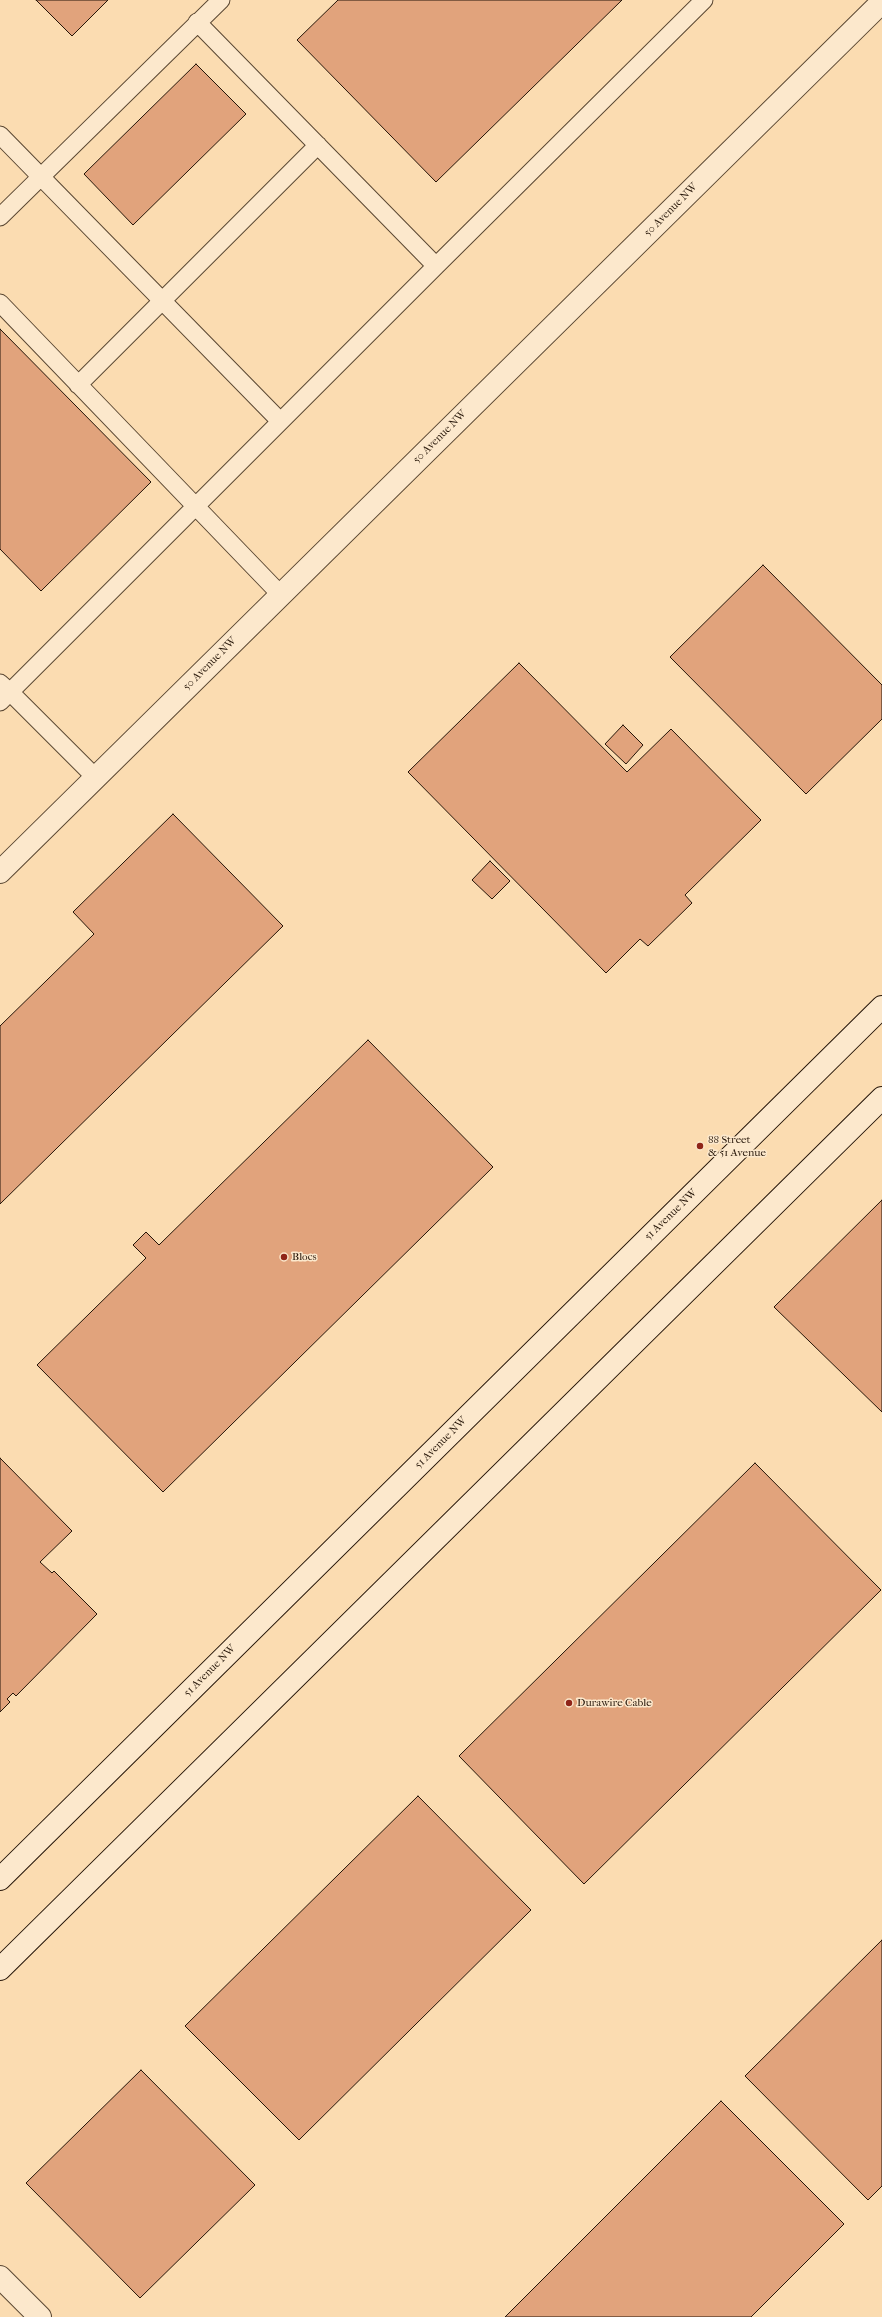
<!DOCTYPE html>
<html>
<head>
<meta charset="utf-8">
<style>
	body { margin:0 }
	canvas { display:block; background:#fbdcb1 }
</style>
</head>
<body>
<canvas width="882" height="2317"></canvas>
<script>
const context = document.querySelector('canvas').getContext('2d');
context.lineJoin = 'round';
function paint(path, color) { context.fillStyle = color; context.fill(path, 'evenodd'); }
const poly = rows => new Path2D(rows.map(r => 'M' + r).join(''));
function trace(path, color, width, dash) { context.strokeStyle = color; context.lineWidth = width; context.lineCap = dash ? 'butt' : 'round'; context.setLineDash(dash || []); context.stroke(path); }
function write(font, color, halo, rows, align = 'center') {
  context.font = font + ' "IM FELL French Canon",serif'; context.lineWidth = 3; context.setLineDash([]); context.textBaseline = 'middle'; context.strokeStyle = halo; context.fillStyle = color; for (const [text, x, y, turn = 0] of rows) {
    context.save(); context.translate(x, y); context.rotate((+turn || 0) * Math.PI / 180); context.textAlign = isNaN(turn) ? turn : align; if (halo) context.strokeText(text, 0, 0); context.fillText(text, 0, 0); context.restore();
  }
}
const building = poly([
	[36,0,108,0,72,36,36,0],
	[338,0,622,0,436,182,297,40,338,0],
	[196,64,246,114,133,225,84,174,196,64],
	[0,329,151,482,41,591,0,549,0,329],
	[763,565,882,685,882,719,806,794,670,657,763,565],
	[519,663,627,772,671,729,761,820,685,895,692,903,648,946,640,939,606,973,408,772,519,663],
	[623,725,643,745,626,764,605,744,623,725],
	[173,814,283,926,0,1204,0,1026,94,934,73,912,173,814],
	[490,861,510,881,492,899,472,880,490,861],
	[368,1040,493,1167,163,1492,37,1365,146,1258,133,1245,146,1232,159,1245,368,1040],
	[882,1200,882,1412,774,1307,882,1200],
	[0,1458,72,1531,40,1562,52,1573,54,1571,97,1614,16,1696,13,1693,7,1699,10,1702,0,1712,0,1458],
	[755,1463,881,1590,584,1884,459,1756,755,1463],
	[418,1796,531,1910,299,2140,185,2026,418,1796],
	[882,1940,882,2186,868,2200,745,2076,882,1940],
	[141,2070,255,2185,140,2298,26,2183,141,2070],
	[721,2101,844,2224,751,2317,505,2317,721,2101]
]);
const lane = poly([
	[197,22,436,266,704,0],
	[0,135,280,421],
	[0,217,221,0],
	[0,303,280,594],
	[78,385,318,145],
	[0,683,10,692,436,266],
	[0,702,10,692,95,777]
]);
const street = poly([
	[0,872,882,2],
	[0,2277,40,2317]
]);
const secondary = poly([
	[0,1879,882,1007],
	[0,1969,882,1098]
]);
const markers = [
	[700,1146,4,"#8f2418"],
	[284,1257,4,"#8f2418"],
	[569,1703,4,"#8f2418"]
];
const streetNames = [
	["50 Avenue NW",671,210,-45],
	["50 Avenue NW",440,437,-45],
	["50 Avenue NW",210,664,-45],
	["51 Avenue NW",671,1215,-44],
	["51 Avenue NW",441,1443,-45],
	["51 Avenue NW",210,1671,-45]
];
const poiNames = [
	["88 Street",708,1140],
	["& 51 Avenue",708,1153],
	["Blocs",292,1257],
	["Durawire Cable",577,1703]
];
paint(building, '#e1a37c');
trace(building, '#251508', 1);
trace(lane, '#5a4732', 19);
trace(street, '#5a4732', 24);
trace(secondary, '#251508', 24);
trace(lane, '#fce8cc', 17);
trace(street, '#fce8cc', 22);
trace(secondary, '#fce8cc', 22);
for (const [x, y, r, color] of markers) { const dot = new Path2D(); dot.arc(x, y, r, 0, 2 * Math.PI); context.fillStyle = color; context.fill(dot); trace(dot, '#fce8cc', 1.5); }
write('11px', '#251508', '#fce8cc', streetNames);
write('11px', '#251508', '#fce8cc', poiNames, 'left');
</script>
</body>
</html>
